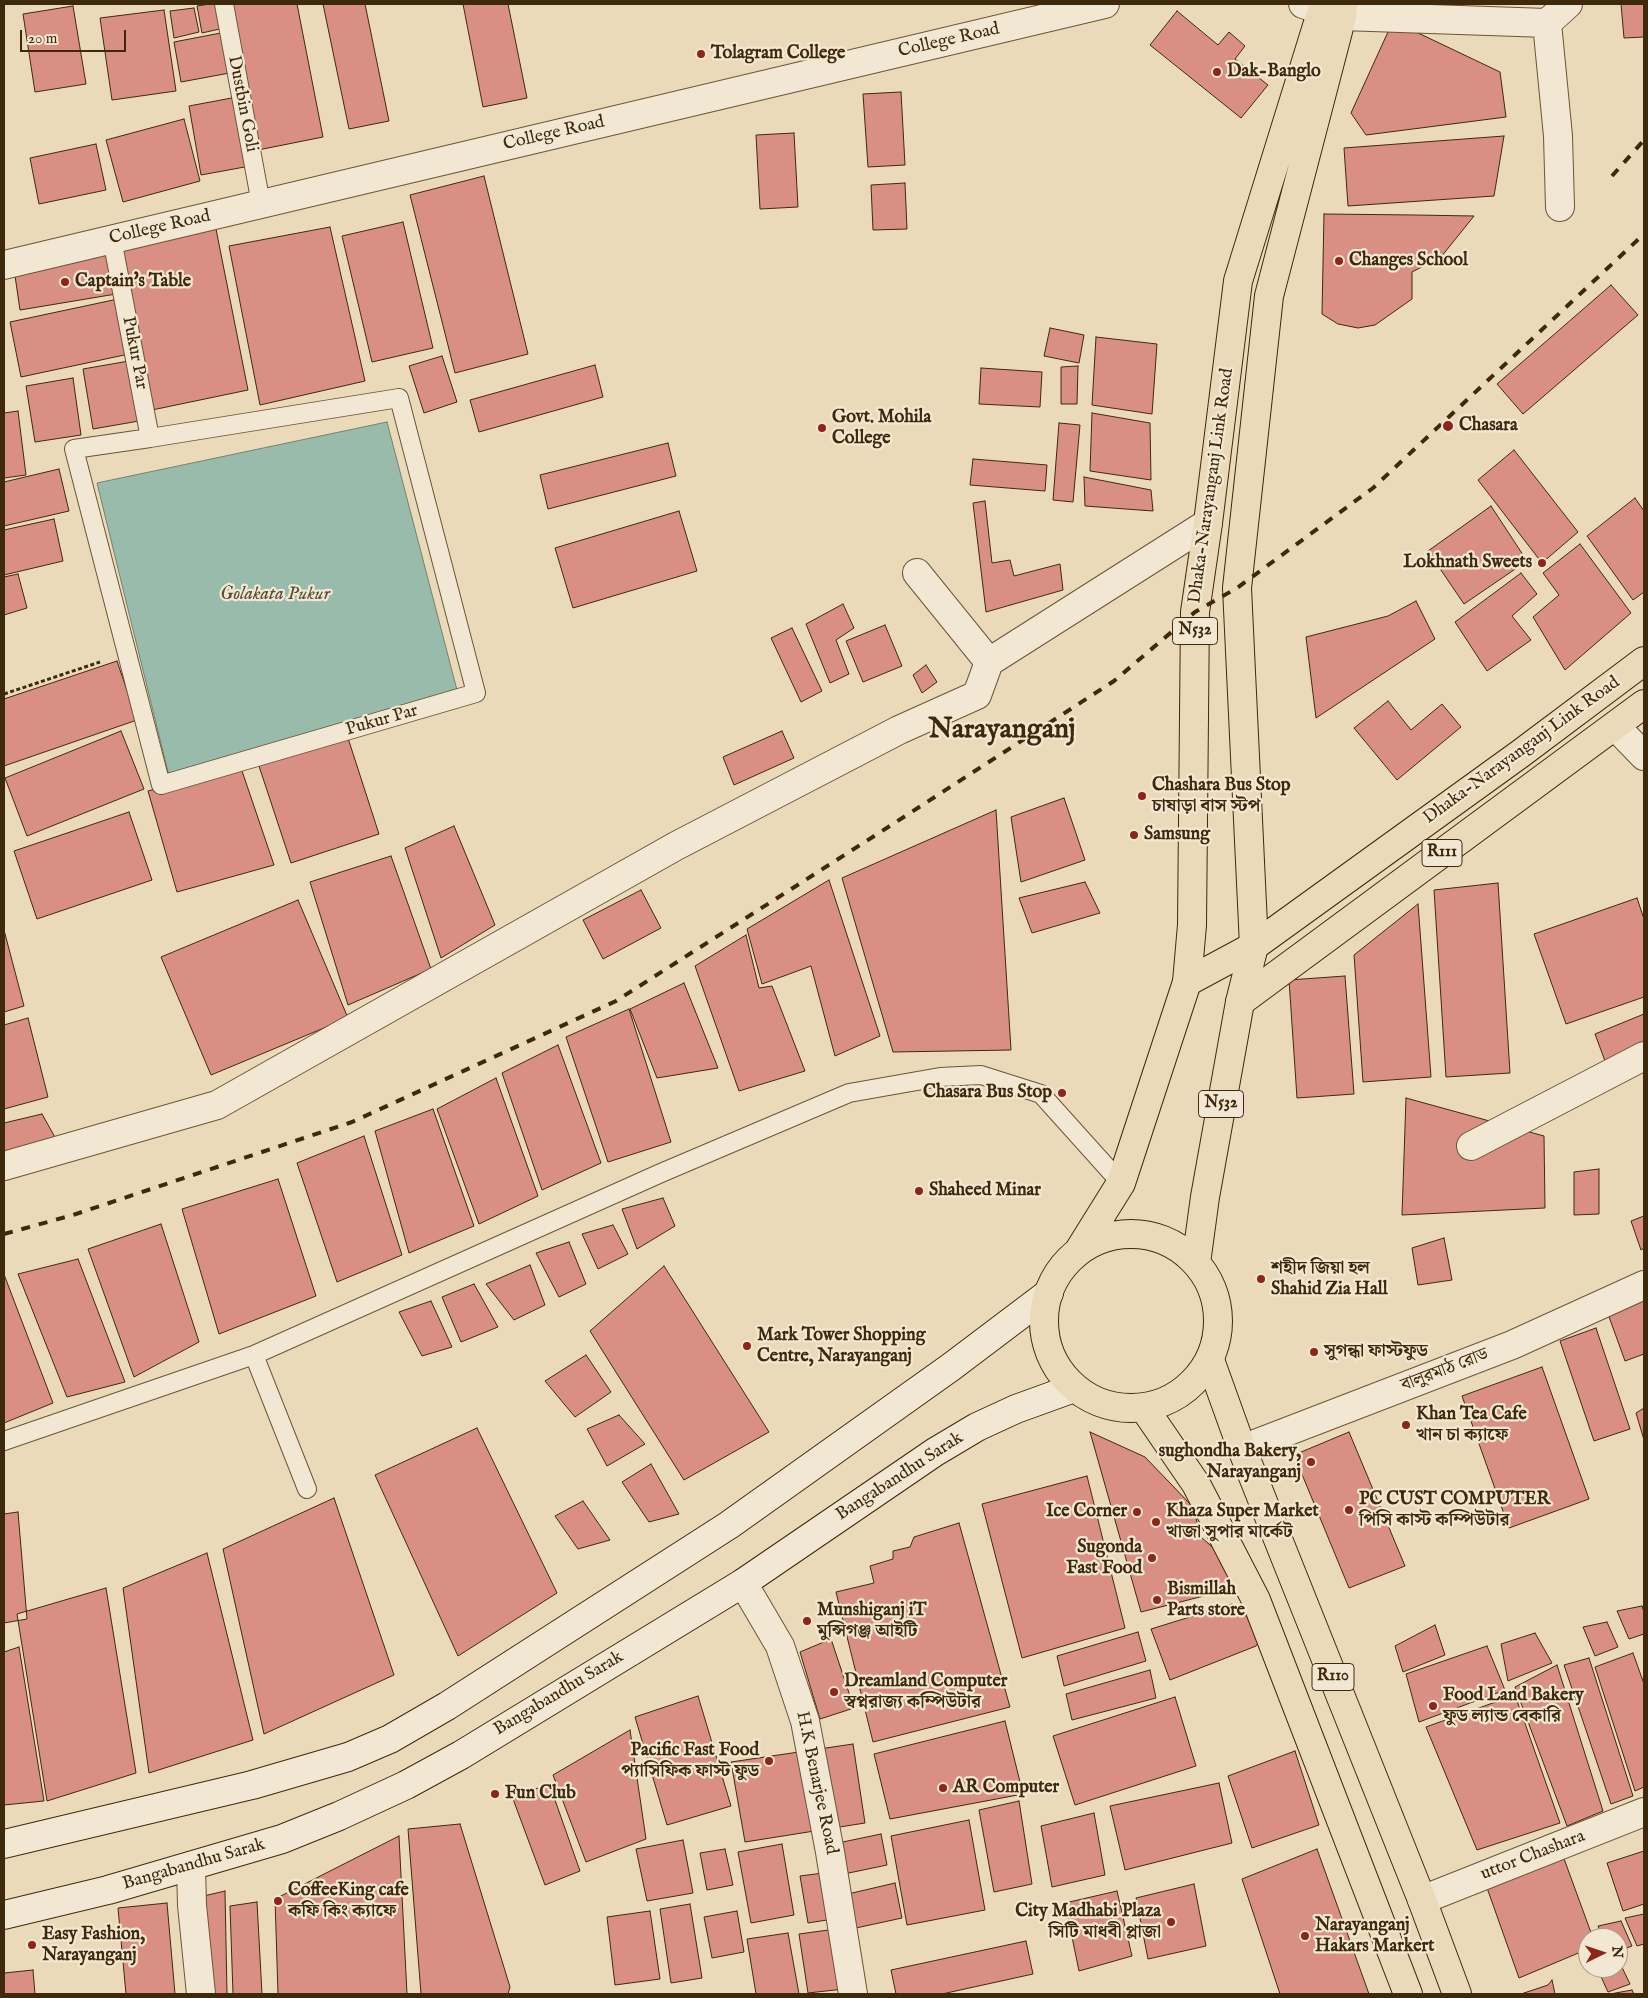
<!DOCTYPE html>
<html>
<head>
<meta charset="utf-8">
<style>
	body { margin:0 }
	#map { position:relative; width:1648px; height:1998px; overflow:hidden; background:#ebdab9; font-family:"IM FELL English",serif }
	canvas { display:block }
	.frame { position:absolute; inset:0; border:5px solid #3f290d; pointer-events:none }
	.north { position:absolute; left:1578px; top:1928px; width:50px; height:50px; box-sizing:border-box; background:#f2e7d2; border:1px solid #aa9b83; border-radius:50%; rotate:86deg; font-size:14px; font-weight:700; line-height:20px; text-align:center; color:#3f290d }
	.north::after { content:''; display:block; margin:auto; width:18px; height:22px; background:#8f2418; clip-path:polygon(50% 0,100% 100%,50% 72%,0 100%) }
	.scale { position:absolute; left:20px; top:30px; width:106px; height:22px; box-sizing:border-box; border:2px solid #3f290d; border-top:0; padding-left:6px; font-size:15px; line-height:18px; white-space:nowrap; color:#3f290d; -webkit-text-stroke:4px #f2e7d2; paint-order:stroke }
</style>
</head>
<body>
<div id="map">
<canvas width="1648" height="1998"></canvas>
<div class="frame"></div>
<div class="north">N</div>
<div class="scale">20 m</div>
</div>
<script>
const context = document.querySelector('canvas').getContext('2d');
context.lineJoin = 'round';
function paint(path, color) { context.fillStyle = color; context.fill(path, 'evenodd'); }
const poly = rows => new Path2D(rows.map(r => 'M' + r).join(''));
function trace(path, color, width, dash) { context.strokeStyle = color; context.lineWidth = width; context.lineCap = dash ? 'butt' : 'round'; context.setLineDash(dash || []); context.stroke(path); }
function write(font, color, halo, rows, align = 'center') {
  context.font = font + ' "IM FELL English","Noto Serif Bengali",serif'; context.lineWidth = 4.5; context.setLineDash([]); context.textBaseline = 'middle'; context.strokeStyle = halo; context.fillStyle = color; for (const [text, x, y, turn = 0] of rows) {
    context.save(); context.translate(x, y); context.rotate((+turn || 0) * Math.PI / 180); context.textAlign = isNaN(turn) ? turn : align; if (halo) context.strokeText(text, 0, 0); context.fillText(text, 0, 0); context.restore();
  }
}
const water = poly([
	[387,422,457,690,170,780,97,483,387,422]
]);
const building = poly([
	[210,4,219,4,224,28,202,33,197,6,210,4],
	[230,4,297,4,323,137,258,150,230,4],
	[323,4,365,4,389,121,349,129,323,4],
	[463,4,508,4,527,98,483,107,463,4],
	[1621,4,1644,4,1644,37,1624,38,1621,4],
	[73,6,86,84,35,92,23,14,73,6],
	[194,8,199,32,174,38,170,11,194,8],
	[164,10,176,91,112,100,100,18,164,10],
	[1177,11,1218,45,1229,32,1245,46,1235,59,1268,85,1241,118,1150,45,1177,11],
	[1393,21,1500,72,1506,117,1366,135,1351,113,1393,21],
	[226,32,235,72,181,82,174,42,226,32],
	[901,92,905,165,868,167,863,94,901,92],
	[237,97,250,166,201,175,189,106,237,97],
	[184,119,200,181,123,202,106,140,184,119],
	[794,133,798,207,760,209,756,135,794,133],
	[1504,136,1494,196,1348,206,1344,148,1504,136],
	[96,144,106,190,39,204,30,158,96,144],
	[484,176,528,354,455,373,410,195,484,176],
	[905,183,907,229,873,230,871,185,905,183],
	[1324,214,1415,215,1474,216,1441,257,1412,272,1412,299,1375,325,1358,328,1338,324,1322,314,1324,214],
	[403,222,433,348,372,362,342,236,403,222],
	[215,224,248,390,152,410,120,242,215,224],
	[330,227,365,381,260,405,229,246,330,227],
	[109,254,116,294,20,310,14,269,109,254],
	[1611,285,1638,315,1523,414,1497,384,1611,285],
	[118,299,129,354,21,377,10,322,118,299],
	[1050,328,1084,335,1079,363,1044,356,1050,328],
	[1096,337,1157,344,1152,414,1092,405,1096,337],
	[442,356,457,402,424,413,409,366,442,356],
	[129,361,139,421,93,429,83,369,129,361],
	[595,365,603,397,479,432,470,400,595,365],
	[1078,366,1077,404,1061,404,1061,367,1078,366],
	[981,368,1042,372,1040,407,979,404,981,368],
	[73,378,81,435,35,442,26,386,73,378],
	[18,411,26,475,4,478,4,413,18,411],
	[1092,413,1150,423,1151,480,1090,471,1092,413],
	[1059,423,1080,425,1073,502,1053,500,1059,423],
	[668,443,676,476,548,509,540,475,668,443],
	[1514,450,1578,532,1542,563,1478,480,1514,450],
	[973,459,1047,465,1045,491,970,485,973,459],
	[59,469,69,511,4,526,4,482,59,469],
	[1084,477,1151,490,1153,511,1085,506,1084,477],
	[1635,498,1644,511,1644,592,1633,600,1587,536,1635,498],
	[985,501,992,563,1010,560,1014,576,1060,564,1063,590,986,612,973,503,985,501],
	[1491,506,1527,561,1464,604,1428,551,1491,506],
	[679,511,697,571,573,608,555,548,679,511],
	[54,519,63,561,4,575,4,530,54,519],
	[1580,544,1631,613,1565,670,1533,617,1559,595,1543,573,1580,544],
	[1521,573,1537,594,1512,616,1531,640,1487,671,1455,622,1521,573],
	[18,574,27,608,4,615,4,577,18,574],
	[1416,601,1435,639,1316,718,1306,637,1388,616,1416,601],
	[843,604,854,628,836,640,849,674,830,683,806,624,843,604],
	[885,625,902,666,863,682,846,641,885,625],
	[792,628,822,691,801,702,771,638,792,628],
	[117,661,137,720,4,766,4,699,117,661],
	[926,665,937,682,922,693,913,675,926,665],
	[1388,701,1411,730,1442,704,1461,727,1397,780,1354,728,1388,701],
	[121,731,144,789,27,836,5,778,121,731],
	[782,731,794,758,734,785,723,757,782,731],
	[347,735,379,834,291,863,257,760,347,735],
	[240,765,274,865,177,892,148,791,240,765],
	[1064,798,1085,860,1021,882,1011,817,1064,798],
	[996,810,1011,1050,893,1052,842,878,996,810],
	[129,812,152,880,37,919,14,851,129,812],
	[454,826,495,925,441,958,405,848,454,826],
	[391,856,431,969,348,1005,310,882,391,856],
	[829,880,880,1036,835,1056,811,966,762,984,747,929,829,880],
	[1085,882,1100,913,1032,933,1019,898,1085,882],
	[1498,883,1510,1073,1446,1077,1434,890,1498,883],
	[641,890,661,928,603,959,583,920,641,890],
	[1637,898,1644,919,1644,997,1566,1024,1534,934,1637,898],
	[298,900,348,1018,211,1075,161,957,298,900],
	[1418,904,1431,1077,1363,1082,1354,955,1418,904],
	[4,930,24,1006,4,1012,4,930],
	[746,935,759,988,772,986,805,1071,739,1091,695,966,746,935],
	[1345,976,1354,1094,1297,1098,1289,980,1345,976],
	[684,983,718,1068,657,1078,630,1009,684,983],
	[629,1009,671,1142,608,1162,566,1037,629,1009],
	[1644,1014,1644,1046,1605,1061,1595,1034,1644,1014],
	[28,1018,48,1097,4,1109,4,1025,28,1018],
	[558,1045,601,1163,542,1190,502,1073,558,1045],
	[496,1078,538,1196,479,1224,437,1109,496,1078],
	[1406,1098,1544,1136,1545,1208,1402,1215,1406,1098],
	[433,1109,474,1226,409,1253,375,1131,433,1109],
	[42,1114,56,1139,4,1155,4,1123,42,1114],
	[364,1136,402,1255,337,1282,297,1163,364,1136],
	[1599,1169,1599,1214,1574,1215,1574,1172,1599,1169],
	[278,1179,316,1296,219,1334,182,1209,278,1179],
	[663,1198,675,1226,637,1249,622,1209,663,1198],
	[1644,1216,1644,1248,1641,1250,1631,1221,1644,1216],
	[161,1224,199,1342,134,1377,88,1249,161,1224],
	[613,1225,628,1254,598,1269,582,1234,613,1225],
	[1444,1238,1452,1280,1418,1285,1412,1248,1444,1238],
	[569,1242,586,1284,559,1297,536,1253,569,1242],
	[78,1259,125,1382,67,1397,18,1274,78,1259],
	[530,1265,545,1305,514,1320,486,1284,530,1265],
	[664,1266,769,1432,684,1480,590,1331,664,1266],
	[5,1277,53,1403,4,1423,4,1278,5,1277],
	[474,1284,498,1327,461,1342,442,1297,474,1284],
	[1644,1300,1644,1354,1625,1361,1608,1314,1644,1300],
	[431,1301,452,1347,422,1356,399,1312,431,1301],
	[1596,1328,1630,1429,1594,1441,1560,1341,1596,1328],
	[586,1355,611,1392,575,1417,545,1381,586,1355],
	[1542,1367,1589,1499,1509,1528,1462,1396,1542,1367],
	[1644,1408,1644,1440,1636,1413,1644,1408],
	[619,1415,645,1444,607,1466,587,1429,619,1415],
	[477,1428,557,1593,458,1656,375,1475,477,1428],
	[1090,1432,1145,1457,1193,1507,1201,1537,1226,1559,1239,1587,1141,1612,1090,1432],
	[1349,1432,1405,1566,1349,1588,1294,1455,1349,1432],
	[651,1464,679,1514,649,1522,622,1482,651,1464],
	[1087,1476,1125,1628,1022,1658,982,1504,1087,1476],
	[334,1498,394,1675,264,1734,223,1549,334,1498],
	[583,1501,610,1540,578,1549,555,1516,583,1501],
	[18,1512,27,1619,4,1623,4,1514,18,1512],
	[959,1523,1010,1707,873,1742,836,1592,874,1583,870,1566,893,1559,893,1551,910,1547,914,1537,959,1523],
	[207,1553,253,1740,149,1773,123,1588,207,1553],
	[106,1588,136,1773,47,1801,17,1614,106,1588],
	[1232,1604,1247,1617,1260,1641,1256,1646,1170,1680,1151,1629,1232,1604],
	[1642,1606,1644,1612,1644,1634,1629,1639,1617,1611,1642,1606],
	[1607,1622,1618,1647,1595,1656,1583,1627,1607,1622],
	[1435,1625,1445,1655,1403,1672,1395,1646,1435,1625],
	[1138,1632,1146,1661,1064,1686,1057,1656,1138,1632],
	[1535,1633,1552,1663,1508,1681,1501,1644,1535,1633],
	[831,1639,854,1708,820,1719,800,1652,831,1639],
	[1487,1646,1505,1690,1419,1722,1406,1674,1487,1646],
	[19,1647,44,1801,4,1805,4,1652,19,1647],
	[1633,1653,1644,1684,1644,1787,1635,1791,1595,1667,1633,1653],
	[1589,1658,1633,1796,1611,1804,1564,1665,1589,1658],
	[1557,1665,1603,1811,1567,1826,1515,1687,1557,1665],
	[1150,1670,1156,1698,1072,1720,1066,1694,1150,1670],
	[1515,1695,1560,1823,1477,1850,1426,1727,1515,1695],
	[698,1696,731,1806,667,1825,635,1717,698,1696],
	[1175,1697,1196,1766,1075,1805,1053,1736,1175,1697],
	[1005,1721,1023,1794,890,1819,874,1754,1005,1721],
	[630,1730,646,1839,586,1862,553,1775,630,1730],
	[853,1744,865,1823,745,1842,731,1762,853,1744],
	[1295,1751,1319,1825,1252,1848,1228,1776,1295,1751],
	[549,1783,580,1871,545,1885,513,1799,549,1783],
	[1219,1783,1232,1843,1125,1870,1110,1806,1219,1783],
	[1019,1801,1032,1884,994,1892,979,1810,1019,1801],
	[1094,1813,1105,1875,1052,1887,1041,1826,1094,1813],
	[969,1820,985,1910,907,1925,891,1836,969,1820],
	[460,1824,510,1987,508,1994,421,1994,408,1829,460,1824],
	[881,1834,887,1865,844,1874,838,1843,881,1834],
	[399,1836,407,1994,278,1994,275,1899,399,1836],
	[683,1840,693,1893,647,1901,636,1849,683,1840],
	[782,1844,794,1915,751,1923,738,1852,782,1844],
	[1559,1845,1593,1938,1588,1938,1588,1949,1519,1978,1481,1871,1559,1845],
	[725,1849,733,1885,707,1890,700,1853,725,1849],
	[1317,1849,1369,1994,1280,1994,1242,1879,1317,1849],
	[1644,1851,1644,1904,1623,1911,1607,1863,1644,1851],
	[839,1871,846,1917,808,1923,800,1876,839,1871],
	[895,1883,902,1918,856,1928,848,1894,895,1883],
	[1194,1884,1206,1946,1148,1959,1136,1898,1194,1884],
	[225,1891,227,1994,203,1994,195,1898,225,1891],
	[1117,1891,1132,1956,1079,1971,1065,1903,1117,1891],
	[257,1902,262,1994,233,1994,230,1906,257,1902],
	[167,1903,175,1994,126,1994,118,1908,167,1903],
	[690,1904,702,1978,671,1983,660,1909,690,1904],
	[650,1911,660,1979,615,1985,607,1917,650,1911],
	[737,1911,744,1952,712,1958,704,1917,737,1911],
	[1644,1914,1644,1944,1637,1946,1625,1918,1644,1914],
	[1621,1921,1632,1946,1618,1951,1618,1938,1603,1938,1598,1926,1621,1921],
	[836,1929,844,1989,808,1993,799,1934,836,1929],
	[788,1933,799,1994,756,1994,747,1939,788,1933],
	[1026,1941,1033,1974,942,1994,896,1994,891,1970,1026,1941],
	[1618,1959,1630,1984,1608,1992,1597,1968,1618,1968,1618,1959],
	[33,1970,35,1994,4,1994,4,1973,33,1970],
	[1552,1980,1555,1994,1521,1994,1548,1985,1552,1980],
	[1632,1990,1634,1994,1610,1994,1632,1990]
]);
const path = poly([
	[4,694,100,662]
]);
const service = poly([
	[224,4,261,204],
	[112,239,150,438,74,449,161,785,476,693,399,398,150,438],
	[254,1355,307,1489],
	[4,1441,254,1355,661,1173,849,1093,940,1077,981,1075,1041,1094,1121,1183]
]);
const minor = poly([
	[1303,4,1342,16,1547,23,1568,4],
	[1547,23,1558,136,1560,207],
	[4,265,1105,4],
	[917,573,989,662],
	[1615,726,1644,756],
	[1471,1146,1644,1056],
	[4,1166,217,1105,676,846,899,730,977,695,989,662,1208,523],
	[1242,1449,1512,1345,1644,1285],
	[743,1583,780,1646,805,1721,830,1852,853,1994],
	[191,1866,192,1905,201,1994],
	[1422,1900,1644,1812]
]);
const secondary = poly([
	[4,1844,252,1785,348,1757,390,1739,447,1706,729,1525,951,1367,1049,1293],
	[4,1915,108,1890,282,1839,339,1816,406,1785,461,1755,743,1583,935,1452,977,1427,1016,1409,1074,1388]
]);
const primary = poly([
	[1187,982,1254,946,1520,754,1644,661],
	[1240,1002,1644,704],
	[1210,1360,1242,1449,1422,1900,1457,1994],
	[1144,1408,1196,1484,1256,1600,1408,1994]
]);
const trunk = poly([
	'1044 1321a87 87 0 1 1 174 0a87 87 0 1 1-174 0Z',
	[1078,1252,1121,1183,1187,982,1192,925,1195,612,1208,523,1238,281,1322,10,1325,4],
	[1196,1263,1205,1197,1240,1002,1254,946,1237,588,1269,296,1342,16,1343,4]
]);
const rail = poly([
	[1612,176,1644,140],
	[4,1234,73,1215,352,1122,616,1001,893,824,1114,681,1195,612,1237,588,1373,488,1644,234]
]);
const markers = [
	[701,54,5,"#8f2418"],
	[1217,72,5,"#8f2418"],
	[1339,261,5,"#8f2418"],
	[65,282,5,"#8f2418"],
	[1448,426,6,"#8f2418"],
	[822,428,5,"#8f2418"],
	[1542,563,5,"#8f2418"],
	[1142,796,5,"#8f2418"],
	[1134,835,5,"#8f2418"],
	[1062,1093,5,"#8f2418"],
	[919,1191,5,"#8f2418"],
	[1261,1279,5,"#8f2418"],
	[747,1346,5,"#8f2418"],
	[1314,1352,5,"#8f2418"],
	[1406,1425,5,"#8f2418"],
	[1311,1462,5,"#8f2418"],
	[1349,1510,5,"#8f2418"],
	[1137,1512,5,"#8f2418"],
	[1156,1522,5,"#8f2418"],
	[1152,1558,5,"#8f2418"],
	[1157,1600,5,"#8f2418"],
	[807,1621,5,"#8f2418"],
	[834,1692,5,"#8f2418"],
	[1433,1706,5,"#8f2418"],
	[769,1761,5,"#8f2418"],
	[943,1788,5,"#8f2418"],
	[495,1794,5,"#8f2418"],
	[278,1901,5,"#8f2418"],
	[1171,1922,5,"#8f2418"],
	[1305,1936,5,"#8f2418"],
	[32,1945,5,"#8f2418"]
];
const shields = [
	[1195,631,45],
	[1442,853,40],
	[1221,1104,45],
	[1333,1677,42]
];
const shieldNames = [
	["N532",1195,631],
	["R111",1442,853],
	["N532",1221,1104],
	["R110",1333,1677]
];
const streetNames = [
	["College Road",949,41,-13],
	["Dustbin Goli",242,104,79],
	["College Road",554,134,-13],
	["College Road",160,228,-13],
	["Pukur Par",134,353,79],
	["Dhaka-Narayanganj Link Road",1212,486,-82],
	["Pukur Par",382,721,-16],
	["Dhaka-Narayanganj Link Road",1522,751,-36],
	["বালুরমাঠ রোড",1445,1371,-21],
	["Bangabandhu Sarak",900,1477,-33],
	["Bangabandhu Sarak",559,1694,-31],
	["H.K Benarjee Road",816,1783,78],
	["uttor Chashara",1533,1856,-21],
	["Bangabandhu Sarak",194,1865,-16]
];
const poiNames = [
	["Tolagram College",711,54],
	["Dak-Banglo",1227,72],
	["Changes School",1349,261],
	["Captain's Table",75,282],
	["Govt. Mohila",832,418],
	["College",832,439],
	["Chasara",1459,426],
	["Lokhnath Sweets",1532,563,"right"],
	["Chashara Bus Stop",1152,786],
	["চাষাড়া বাস স্টপ",1152,807],
	["Samsung",1144,835],
	["Chasara Bus Stop",1052,1093,"right"],
	["Shaheed Minar",929,1191],
	["শহীদ জিয়া হল",1271,1269],
	["Shahid Zia Hall",1271,1290],
	["Mark Tower Shopping",757,1336],
	["Centre, Narayanganj",757,1357],
	["সুগন্ধা ফাস্টফুড",1324,1352],
	["Khan Tea Cafe",1416,1415],
	["খান চা ক্যাফে",1416,1436],
	["sughondha Bakery,",1301,1452,"right"],
	["Narayanganj",1301,1473,"right"],
	["PC CUST COMPUTER",1359,1500],
	["পিসি কাস্ট কম্পিউটার",1359,1521],
	["Ice Corner",1127,1512,"right"],
	["Khaza Super Market",1166,1512],
	["খাজা সুপার মার্কেট",1166,1533],
	["Sugonda",1142,1548,"right"],
	["Fast Food",1142,1569,"right"],
	["Bismillah",1167,1590],
	["Parts store",1167,1611],
	["Munshiganj iT",817,1611],
	["মুন্সিগঞ্জ আইটি",817,1632],
	["Dreamland Computer",844,1682],
	["স্বপ্নরাজ্য কম্পিউটার",844,1703],
	["Food Land Bakery",1443,1696],
	["ফুড ল্যান্ড বেকারি",1443,1717],
	["Pacific Fast Food",759,1751,"right"],
	["প্যাসিফিক ফাস্ট ফুড",759,1772,"right"],
	["AR Computer",953,1788],
	["Fun Club",505,1794],
	["CoffeeKing cafe",288,1891],
	["কফি কিং ক্যাফে",288,1912],
	["City Madhabi Plaza",1161,1912,"right"],
	["সিটি মাধবী প্লাজা",1161,1933,"right"],
	["Narayanganj",1315,1926],
	["Hakars Markert",1315,1947],
	["Easy Fashion,",42,1935],
	["Narayanganj",42,1956]
];
const waterNames = [
	["Golakata Pukur",275,595]
];
const townNames = [
	["Narayanganj",1002,731]
];
paint(water, '#98bbac');
trace(water, '#74816c', 1);
paint(building, '#da8f84');
trace(building, '#3f290d', 1);
trace(service, '#6a5538', 20);
trace(minor, '#6a5538', 30);
trace(secondary, '#3f290d', 30);
trace(primary, '#3f290d', 30);
trace(trunk, '#3f290d', 30);
trace(path, '#3f290d', 3, [4, 2.5]);
trace(service, '#f2e7d2', 18);
trace(minor, '#f2e7d2', 28);
trace(secondary, '#f2e7d2', 28);
trace(primary, '#ebdab9', 28);
trace(trunk, '#ebdab9', 28);
trace(rail, '#3f290d', 4, [9, 9]);
for (const [x, y, r, color] of markers) { const dot = new Path2D(); dot.arc(x, y, r, 0, 2 * Math.PI); context.fillStyle = color; context.fill(dot); trace(dot, '#f2e7d2', 2); }
for (const [x, y, w] of shields) { const box = new Path2D(); box.roundRect(x - w / 2, y - 13.5, w, 27, 4); context.fillStyle = '#f2e7d2'; context.fill(box); trace(box, '#3f290d', 1); }
write('bold 16px', '#3f290d', null, shieldNames);
write('18px', '#3f290d', '#f2e7d2', streetNames);
write('bold 18px', '#3f290d', '#f2e7d2', poiNames, 'left');
write('italic 19px', '#554e35', '#f2e7d2', waterNames);
write('bold 28px', '#3f290d', '#f2e7d2', townNames);
</script>
</body>
</html>
